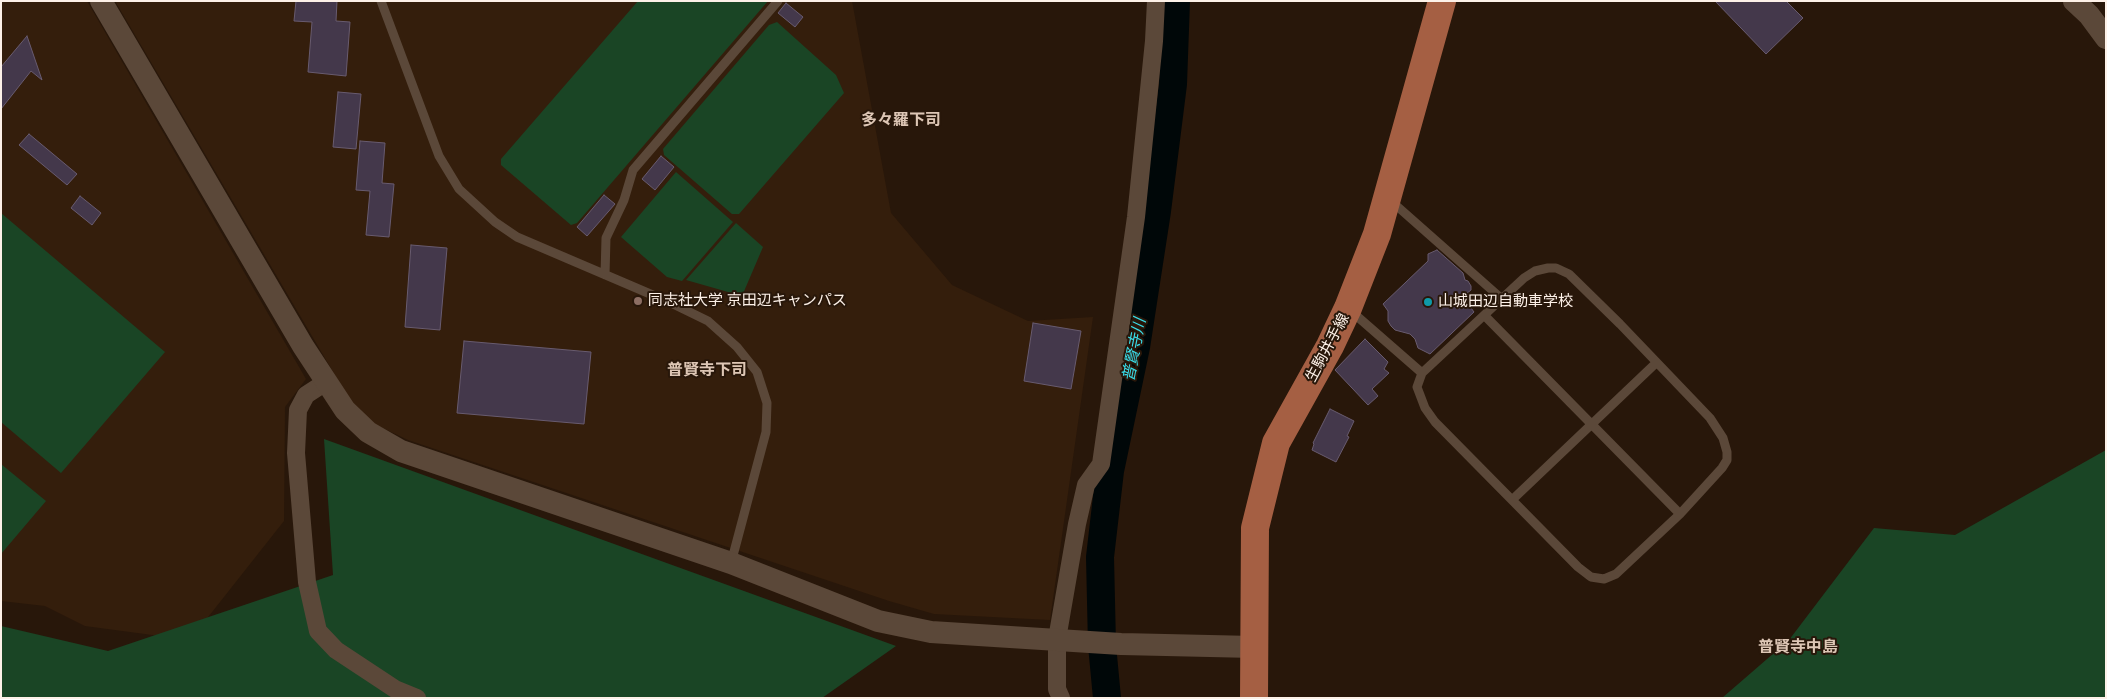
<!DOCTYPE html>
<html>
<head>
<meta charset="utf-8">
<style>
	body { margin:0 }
	#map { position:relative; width:2107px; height:699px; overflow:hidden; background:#28170a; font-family:"Space Grotesk",sans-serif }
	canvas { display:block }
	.frame { position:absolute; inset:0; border:2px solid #fdf1e8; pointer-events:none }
</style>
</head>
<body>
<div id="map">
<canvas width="2107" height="699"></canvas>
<div class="frame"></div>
</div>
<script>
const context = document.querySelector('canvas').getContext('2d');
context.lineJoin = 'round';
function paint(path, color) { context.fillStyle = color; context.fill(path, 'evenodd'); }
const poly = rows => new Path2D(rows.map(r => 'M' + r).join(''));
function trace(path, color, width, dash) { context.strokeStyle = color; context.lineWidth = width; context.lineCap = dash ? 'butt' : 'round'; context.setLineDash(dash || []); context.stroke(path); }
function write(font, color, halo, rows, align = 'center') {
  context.font = font + ' "Space Grotesk","Noto Sans JP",sans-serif'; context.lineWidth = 4; context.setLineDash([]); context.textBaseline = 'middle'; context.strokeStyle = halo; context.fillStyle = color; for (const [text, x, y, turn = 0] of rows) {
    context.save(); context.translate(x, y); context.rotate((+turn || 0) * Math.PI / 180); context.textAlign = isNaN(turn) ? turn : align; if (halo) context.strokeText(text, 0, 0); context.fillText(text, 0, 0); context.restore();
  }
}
const built = poly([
	[1,1,87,1,306,379,285,407,284,521,190,640,85,626,45,606,1,601],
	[115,1,852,1,891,213,952,285,1028,321,1093,317,1050,620,934,614,889,601,408,440,372,423,349,399]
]);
const green = poly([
	[638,1,768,1,577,223,571,225,501,165,501,159],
	[777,22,836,75,844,93,739,214,732,214,664,155,663,149,769,25],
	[676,172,733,222,682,281,667,277,621,237],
	[1,213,165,352,61,473,1,422],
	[736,223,763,247,742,296,686,280],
	[324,439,896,646,822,698,1,698,1,626,108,651,333,575],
	[2106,450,2106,698,1722,698,1789,640,1874,528,1955,535],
	[1,464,46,501,1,554]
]);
const river = poly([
	[1107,698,1102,645,1100,557,1110,471,1136,347,1157,211,1173,84,1176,1]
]);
const building = poly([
	[296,1,337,1,336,21,350,22,346,76,308,72,312,22,294,21,296,1],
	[1715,1,1786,1,1803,18,1766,54,1715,1],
	[786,3,803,17,795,27,778,13,786,3],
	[27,36,42,80,31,71,1,109,1,67,27,36],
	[338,92,361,94,356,149,333,147,338,92],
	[29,134,77,174,67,185,19,145,29,134],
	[360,141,385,143,382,183,394,184,389,237,366,235,370,191,356,190,360,141],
	[661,156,674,167,655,190,642,179,661,156],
	[604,195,615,204,587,236,577,227,604,195],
	[80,196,101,213,92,225,71,208,80,196],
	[411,245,447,248,440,330,405,327,411,245],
	[1437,250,1463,273,1465,280,1468,281,1471,286,1471,290,1466,294,1472,303,1471,308,1474,312,1430,354,1418,348,1415,339,1410,334,1395,330,1391,326,1388,321,1388,311,1383,304,1428,261,1428,254,1437,250],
	[1033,323,1081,331,1071,389,1024,381,1033,323],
	[1365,339,1388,362,1384,369,1389,373,1372,389,1378,396,1368,405,1335,370,1365,339],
	[464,341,591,352,584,424,457,413,464,341],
	[1330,409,1354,421,1347,436,1349,437,1336,462,1312,450,1314,444,1313,443,1330,409]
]);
const service = poly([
	[381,1,439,156,459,189,495,222,517,237,669,302,708,321,737,347,757,372,767,403,766,432,731,563],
	[1390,200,1502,299],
	[1548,268,1556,268,1569,274,1620,324,1710,418,1723,438,1727,452,1727,460,1722,468,1680,514,1616,574,1604,579,1591,577,1578,567,1512,500,1435,422,1425,408,1417,387,1422,373,1524,278,1535,271,1548,268],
	[605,275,606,238,624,200,633,170,778,1],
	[1351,311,1422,373],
	[1485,316,1680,514],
	[1512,500,1656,363]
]);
const minor = poly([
	[326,382,306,395,298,410,296,453,307,582,318,631,336,650,395,689,417,698],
	[1061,698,1057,689,1057,639,1077,524,1086,485,1101,464,1136,217,1154,41,1156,1]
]);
const tertiary = poly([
	[101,1,303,346,345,410,368,432,401,451,731,563,878,621,931,632,1121,644,1254,647],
	[2074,1,2089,15,2106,38]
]);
const primary = poly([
	[1254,698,1255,528,1276,443,1330,346,1348,308,1377,234,1442,1]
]);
const markers = [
	[638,301,5,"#8d6e63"],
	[1428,302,5,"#0f9aa8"]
];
const poiNames = [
	["同志社大学 京田辺キャンパス",648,301],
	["山城田辺自動車学校",1438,302]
];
const streetNames = [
	["生駒井手線",1328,348,-62]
];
const neighbourhoodNames = [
	["多々羅下司",901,121],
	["普賢寺下司",707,371],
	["普賢寺中島",1798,648]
];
const waterNames = [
	["普賢寺川",1135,350,-79]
];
paint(built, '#341e0c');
paint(green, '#1a4525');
trace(river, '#000708', 28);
paint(building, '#44384b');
trace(building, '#685b6f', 1);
trace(service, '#5b4839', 9);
trace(minor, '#5b4839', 18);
trace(tertiary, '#5b4839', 22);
trace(primary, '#a55f43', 28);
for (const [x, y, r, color] of markers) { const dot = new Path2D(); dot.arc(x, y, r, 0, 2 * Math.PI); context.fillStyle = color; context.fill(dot); trace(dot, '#28170a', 2); }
write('15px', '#fdf1e8', '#28170a', poiNames, 'left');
write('15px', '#fdf1e8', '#28170a', streetNames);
write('bold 16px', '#ddc6b5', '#28170a', neighbourhoodNames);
write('italic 16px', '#3addea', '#28170a', waterNames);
</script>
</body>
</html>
